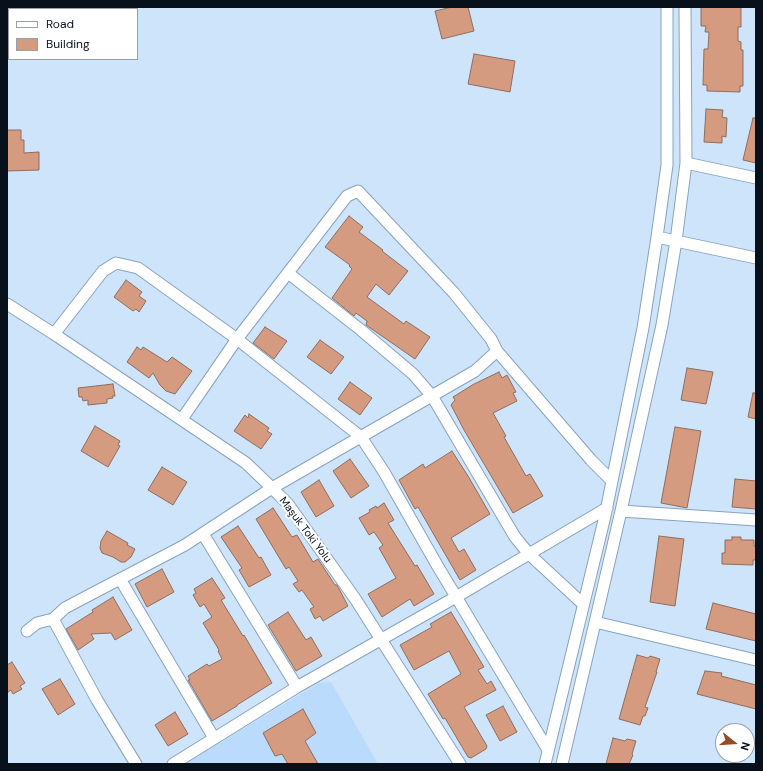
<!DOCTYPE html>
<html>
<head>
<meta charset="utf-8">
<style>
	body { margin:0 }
	#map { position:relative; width:763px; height:771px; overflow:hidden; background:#cee4fa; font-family:"DM Sans",sans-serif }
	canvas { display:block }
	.frame { position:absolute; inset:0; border:8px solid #08111b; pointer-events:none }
	.legend { position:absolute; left:8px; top:8px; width:130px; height:52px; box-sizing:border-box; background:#fff; border:1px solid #9ca0a4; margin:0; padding:5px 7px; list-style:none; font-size:12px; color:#08111b }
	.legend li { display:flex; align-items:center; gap:8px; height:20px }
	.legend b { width:20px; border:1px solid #9ca0a4 }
	.north { position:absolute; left:715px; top:723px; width:40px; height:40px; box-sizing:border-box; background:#fff; border:1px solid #9ca0a4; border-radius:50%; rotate:107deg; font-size:11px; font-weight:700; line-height:16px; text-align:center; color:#08111b }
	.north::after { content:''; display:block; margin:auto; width:14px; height:18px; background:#944d28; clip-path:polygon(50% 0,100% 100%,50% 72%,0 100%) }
</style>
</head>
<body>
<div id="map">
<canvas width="763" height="771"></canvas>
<div class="frame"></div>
<ul class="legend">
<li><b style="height:5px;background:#fff"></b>Road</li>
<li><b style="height:11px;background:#d59b80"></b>Building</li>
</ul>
<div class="north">N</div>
</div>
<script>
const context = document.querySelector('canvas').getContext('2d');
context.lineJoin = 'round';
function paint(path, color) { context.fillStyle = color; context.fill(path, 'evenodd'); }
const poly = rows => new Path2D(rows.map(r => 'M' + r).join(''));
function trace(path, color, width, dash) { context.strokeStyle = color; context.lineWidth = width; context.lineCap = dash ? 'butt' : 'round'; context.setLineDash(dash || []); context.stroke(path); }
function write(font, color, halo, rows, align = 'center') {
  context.font = font + ' "DM Sans",sans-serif'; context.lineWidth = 4; context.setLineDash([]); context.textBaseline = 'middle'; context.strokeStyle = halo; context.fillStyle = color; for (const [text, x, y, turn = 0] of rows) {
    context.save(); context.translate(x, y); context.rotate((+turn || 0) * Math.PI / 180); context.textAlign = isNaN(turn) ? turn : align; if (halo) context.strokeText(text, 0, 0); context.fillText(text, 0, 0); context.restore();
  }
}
const built = poly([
	[331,682,378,764,185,764,319,683]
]);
const building = poly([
	[452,7,468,7,474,31,442,39,435,11,452,7],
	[701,7,741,7,741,27,738,27,738,41,741,42,741,50,743,50,743,86,740,86,740,92,707,91,707,85,703,85,704,49,708,49,709,32,705,32,706,26,701,26,701,7],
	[474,54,515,61,510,92,468,84,474,54],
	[706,109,723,110,722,117,727,118,726,137,722,136,722,143,704,142,706,109],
	[753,118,756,118,756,163,743,160,753,118],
	[7,130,21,130,21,140,24,140,24,153,39,152,39,170,7,171,7,130],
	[349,216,363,227,359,232,383,250,382,251,408,271,389,295,376,284,367,297,404,324,406,321,430,337,415,359,366,325,367,321,356,313,354,316,332,298,352,269,349,266,350,265,325,247,349,216],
	[126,280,142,292,139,296,146,301,139,312,136,309,133,311,114,297,126,280],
	[265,327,287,341,274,359,253,343,265,327],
	[320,340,344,357,331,374,307,357,320,340],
	[137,347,141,350,143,347,167,362,172,357,192,371,175,394,166,391,160,385,153,373,149,378,127,362,137,347],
	[687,368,713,372,706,404,681,400,687,368],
	[499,372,502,378,507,375,516,392,513,393,517,401,493,413,506,436,504,437,526,476,530,474,543,496,513,513,464,430,451,405,455,400,453,397,474,384,499,372],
	[350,382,372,398,360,415,338,399,350,382],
	[113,384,115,396,112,396,113,398,107,399,107,403,88,405,88,400,83,401,82,397,79,397,78,388,113,384],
	[753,393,756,393,756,419,748,417,753,393],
	[249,414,269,428,267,431,272,434,261,449,234,431,245,415,248,418,249,414],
	[95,426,120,441,118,445,120,446,108,467,81,451,95,426],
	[675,427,701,431,687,508,661,503,675,427],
	[452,451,468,476,490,514,451,538,459,552,464,549,476,570,460,580,418,507,415,509,399,480,423,464,425,468,452,451],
	[350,459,369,486,351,498,333,471,350,459],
	[162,467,187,482,173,505,148,490,162,467],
	[735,479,756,481,756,509,732,507,735,479],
	[319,480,334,506,316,517,301,492,319,480],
	[384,503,394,520,388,523,415,566,417,565,434,594,414,606,410,599,382,617,368,594,396,578,379,548,383,545,374,532,369,535,359,518,370,512,369,510,376,506,377,508,384,503],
	[273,508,292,537,297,535,313,562,318,559,335,585,337,585,348,606,323,621,320,616,315,619,310,609,314,607,302,590,299,592,293,584,298,581,289,567,286,569,256,519,273,508],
	[238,526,259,558,261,557,271,575,249,587,239,570,242,568,221,537,238,526],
	[107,531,128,543,127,545,135,549,131,557,125,562,121,562,113,557,102,553,100,548,101,541,107,531],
	[659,536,684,539,675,606,650,602,659,536],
	[732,537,741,537,741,540,754,540,754,546,756,546,756,560,753,560,753,565,722,564,722,553,725,553,725,540,732,540,732,537],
	[162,569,174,592,147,607,135,584,162,569],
	[212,578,225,598,221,600,243,636,244,635,272,683,237,705,237,706,212,721,188,680,190,680,188,676,207,664,209,666,222,659,218,651,219,650,203,623,212,617,204,604,200,607,193,595,196,593,194,589,212,578],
	[113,597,132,630,115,640,111,633,91,634,94,639,78,650,66,629,93,612,92,610,113,597],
	[713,603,756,614,756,641,706,629,713,603],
	[288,612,306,640,311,637,322,656,296,671,268,625,288,612],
	[451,612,484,667,478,670,487,684,491,681,496,690,464,707,487,746,486,749,471,758,468,757,445,718,443,719,428,694,461,674,449,651,414,670,400,645,432,627,430,624,451,612],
	[637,655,648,658,650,656,660,659,656,672,657,672,645,707,648,708,645,716,643,716,640,725,619,719,637,655],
	[12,662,25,683,20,686,22,689,13,694,11,690,7,693,7,665,12,662],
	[705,671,722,673,721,676,756,685,756,709,697,694,705,671],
	[60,679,75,704,58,715,42,689,60,679],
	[503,706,517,732,500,741,486,715,503,706],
	[303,709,316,733,305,741,318,764,288,764,282,754,275,756,263,733,303,709],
	[175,712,188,734,168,746,155,725,175,712],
	[613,738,625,741,627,739,636,741,632,754,633,755,629,764,606,764,613,738]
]);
const street = poly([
	[686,163,756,178],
	[657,237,756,258],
	[288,273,361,330,413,374,432,396,515,537,529,554,583,604],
	[7,304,54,334,246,463,272,488,288,504,356,600,460,764],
	[54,334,103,271,116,263,138,268,237,339,361,437,384,472,437,565,548,750],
	[182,419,237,339,347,196,358,191,454,293,491,339,497,351,591,460,612,481],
	[621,511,756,520],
	[203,534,297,687],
	[120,579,214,738],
	[53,619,97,700,136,764],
	[595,622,756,660],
	[27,631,37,623,53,619,65,608,80,600,185,545,272,488,475,371,497,351],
	[173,764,297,687,456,597,607,508],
	[545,764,605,516,643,328,657,237,667,165,667,7],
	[562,764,621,511,662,325,676,241,686,163,685,7]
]);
const streetNames = [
	["Maşuk Toki Yolu",305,530,53]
];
paint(built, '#badbfc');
paint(building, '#d59b80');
trace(building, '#8e6d5e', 1);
trace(street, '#89a3bd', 13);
trace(street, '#fff', 11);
write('11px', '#08111b', '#fff', streetNames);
</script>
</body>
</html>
